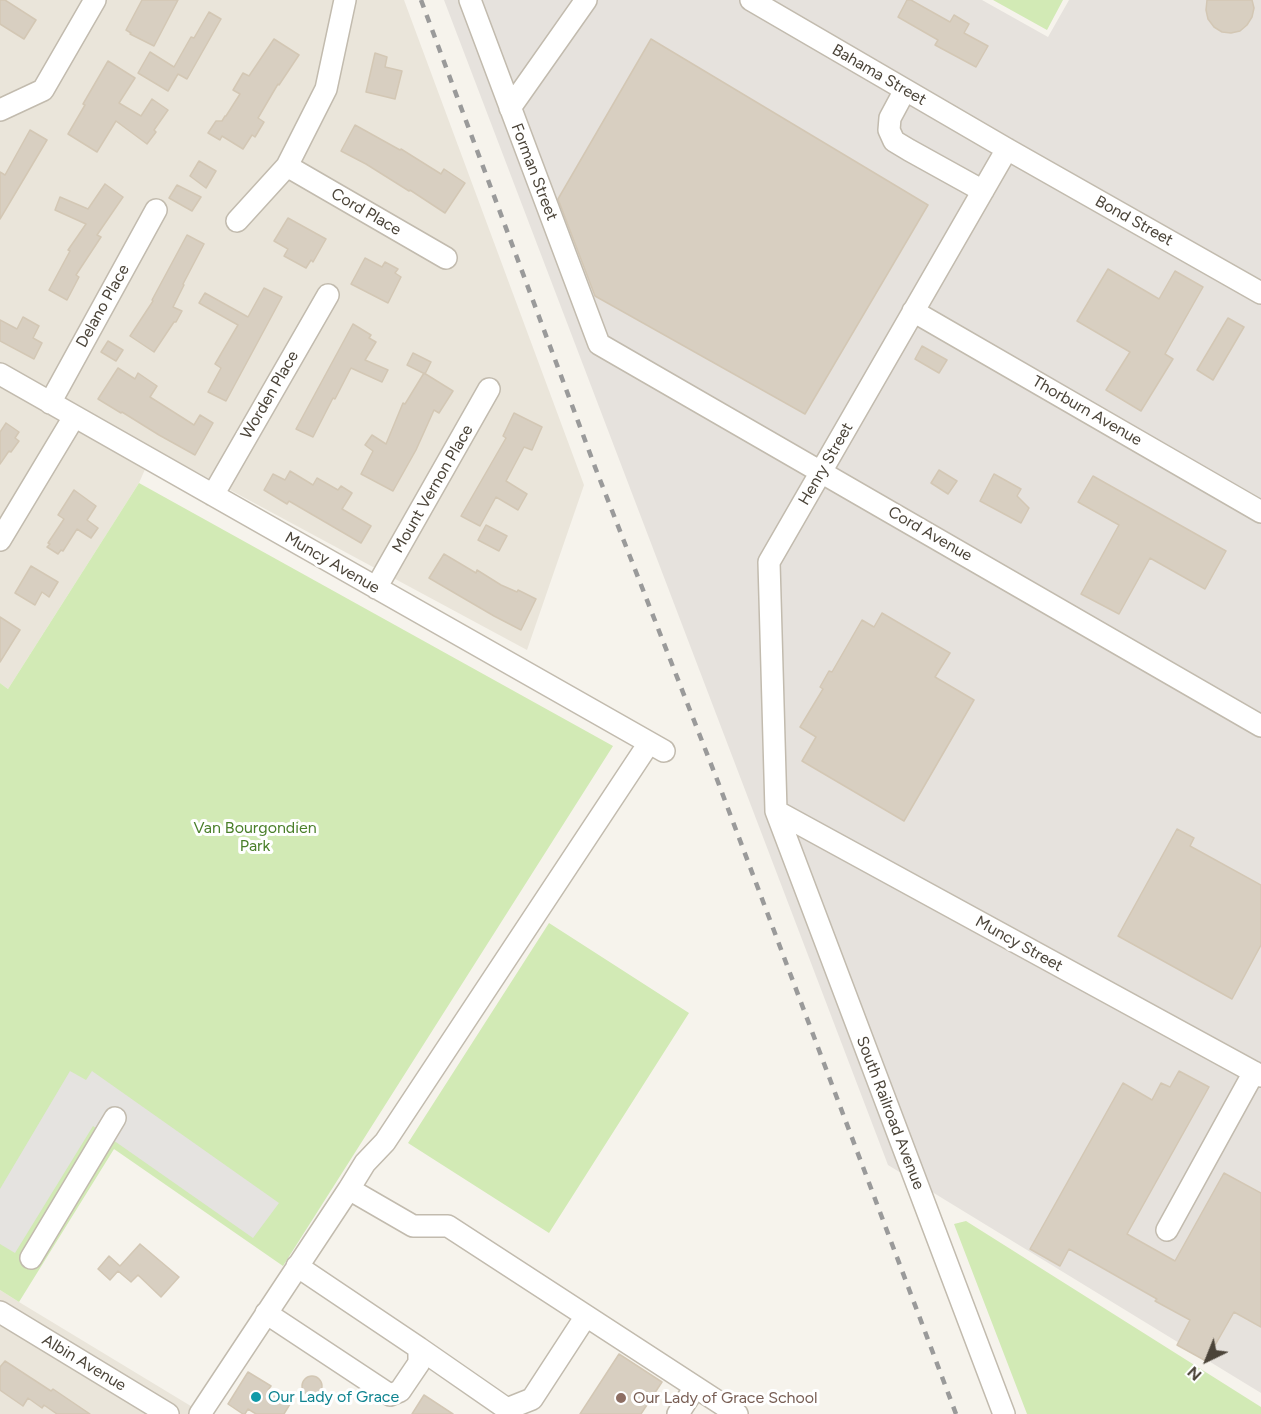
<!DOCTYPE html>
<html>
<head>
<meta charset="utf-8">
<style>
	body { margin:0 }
	#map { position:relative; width:1261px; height:1414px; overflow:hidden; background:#f6f3ec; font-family:Figtree,sans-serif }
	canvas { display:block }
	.north { position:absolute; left:1177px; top:1330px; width:60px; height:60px; -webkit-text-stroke:4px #fff; paint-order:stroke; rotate:223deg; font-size:16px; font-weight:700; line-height:24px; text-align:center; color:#4b4439 }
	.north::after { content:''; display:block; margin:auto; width:21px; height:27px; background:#4b4439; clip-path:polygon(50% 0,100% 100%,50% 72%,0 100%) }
</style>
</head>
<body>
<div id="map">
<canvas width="1261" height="1414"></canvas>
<div class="north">N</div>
</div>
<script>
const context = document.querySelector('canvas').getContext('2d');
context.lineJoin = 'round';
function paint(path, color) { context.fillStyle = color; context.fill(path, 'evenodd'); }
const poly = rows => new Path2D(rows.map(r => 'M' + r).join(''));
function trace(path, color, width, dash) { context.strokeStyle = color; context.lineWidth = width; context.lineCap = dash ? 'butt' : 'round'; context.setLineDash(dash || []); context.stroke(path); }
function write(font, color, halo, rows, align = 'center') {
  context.font = font + ' Figtree,sans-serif'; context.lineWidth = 6; context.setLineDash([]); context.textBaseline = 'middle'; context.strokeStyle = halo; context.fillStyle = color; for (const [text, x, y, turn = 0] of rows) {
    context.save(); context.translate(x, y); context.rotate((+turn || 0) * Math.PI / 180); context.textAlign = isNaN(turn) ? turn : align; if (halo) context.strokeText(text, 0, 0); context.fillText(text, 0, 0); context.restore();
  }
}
const residential = poly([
	[0,0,404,0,584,485,527,650,154,449,139,483,8,689,0,683],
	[0,1290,19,1302,204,1414,0,1414]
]);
const industrial = poly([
	[444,0,982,0,1048,37,1069,0,1261,0,1261,1393,888,1165]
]);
const green = poly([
	[993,0,1063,0,1047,30],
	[139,483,613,746,283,1266,114,1149,19,1302,0,1290,0,683,8,689],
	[549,923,689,1013,549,1233,408,1143],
	[966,1221,1261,1407,1261,1414,1027,1414,954,1224]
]);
const parking = poly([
	[70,1071,86,1080,92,1071,279,1203,253,1238,93,1126,15,1253,0,1244,0,1189]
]);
const building = poly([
	[0,0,5,0,36,20,24,39,0,24,0,0],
	[142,0,178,0,154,46,130,34,131,33,126,30,142,0],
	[907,0,911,0,950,22,954,15,969,24,964,33,988,46,976,67,935,45,938,40,898,17,907,0],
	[1207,0,1252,0,1254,8,1252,17,1247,25,1240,31,1231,33,1222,32,1214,27,1208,19,1206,10,1207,0],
	[209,12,221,19,187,79,178,74,168,91,138,73,150,52,174,67,191,37,194,38,209,12],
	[274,39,299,55,279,85,278,84,258,118,264,122,255,137,252,135,243,149,222,136,220,140,208,133,216,121,222,121,225,116,226,116,240,94,233,90,243,73,249,76,274,39],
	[651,39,928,205,805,414,595,296,558,199,651,39],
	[375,53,387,57,385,67,402,71,395,99,366,92,375,53],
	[108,61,135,78,119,103,141,116,152,99,168,110,154,130,156,132,147,144,116,121,97,152,68,134,85,105,83,104,108,61],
	[355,125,400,150,401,149,441,174,444,169,465,183,445,213,410,190,409,191,366,164,341,151,355,125],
	[30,130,47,140,0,219,0,172,5,175,30,130],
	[199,161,216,171,206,188,190,176,199,161],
	[105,184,123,197,97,235,101,237,76,275,79,277,67,300,49,290,70,251,68,250,86,224,55,210,60,197,88,209,105,184],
	[177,185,201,197,192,211,169,198,177,185],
	[288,218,326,239,313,262,311,260,306,268,284,256,288,249,274,241,288,218],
	[187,235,204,244,183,284,184,285,173,307,182,311,176,322,174,322,154,352,130,336,153,301,152,300,187,235],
	[365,258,382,267,385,262,398,269,395,273,401,277,388,303,351,284,365,258],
	[1108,269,1159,299,1175,271,1203,287,1165,354,1173,359,1141,411,1106,390,1130,352,1077,321,1108,269],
	[264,288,282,297,226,401,208,392,221,368,215,364,238,325,199,303,205,293,248,317,264,288],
	[23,317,39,326,33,338,42,343,34,359,0,341,0,320,17,329,23,317],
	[1228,318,1244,327,1213,380,1197,370,1228,318],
	[353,324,371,335,369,338,376,342,365,360,388,370,382,382,351,368,335,399,333,398,313,437,296,429,353,324],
	[108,341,123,350,116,361,101,352,108,341],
	[922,346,947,360,939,373,915,359,922,346],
	[413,353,431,362,425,374,407,365,413,353],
	[118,368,135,379,138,373,157,386,150,397,194,425,200,415,213,423,195,455,159,435,122,412,121,413,98,399,118,368],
	[424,373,453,391,439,413,434,410,416,450,393,491,361,474,373,451,365,445,372,435,386,444,403,403,405,404,424,373],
	[514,413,542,427,532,450,524,447,506,481,527,494,518,510,496,497,480,526,461,516,506,438,503,436,514,413],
	[6,423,19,432,15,438,19,441,11,452,9,451,0,464,0,432,6,423],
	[939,470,957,481,948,494,931,483,939,470],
	[290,471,313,485,317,478,338,490,341,486,352,493,342,509,371,526,361,543,289,501,287,504,264,490,273,474,285,480,290,471],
	[994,474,1021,489,1017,496,1029,508,1021,523,980,501,994,474],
	[1093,476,1226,551,1205,589,1150,558,1119,614,1081,594,1119,525,1078,502,1093,476],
	[74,490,96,506,87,520,98,528,91,538,77,529,63,551,61,550,58,554,47,547,50,544,48,543,64,519,58,515,74,490],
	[486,525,507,536,499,551,478,540,486,525],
	[444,554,476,573,477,570,501,585,517,592,518,590,536,599,521,630,494,616,429,578,444,554],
	[31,566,58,582,49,597,42,592,35,605,15,593,31,566],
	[882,613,950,653,935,677,974,700,904,821,802,761,816,737,800,727,823,689,820,687,829,671,832,672,862,620,874,627,882,613],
	[0,617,20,630,0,662,0,617],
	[1177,829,1194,838,1190,846,1261,885,1261,945,1232,999,1118,936,1177,829],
	[1179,1071,1209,1087,1127,1234,1175,1261,1224,1173,1261,1193,1261,1327,1234,1312,1206,1361,1177,1345,1190,1320,1155,1301,1157,1299,1069,1249,1060,1266,1030,1249,1123,1083,1152,1100,1161,1083,1170,1087,1179,1071],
	[140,1244,179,1277,161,1297,138,1275,131,1282,118,1271,110,1280,98,1269,109,1256,120,1266,140,1244],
	[619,1354,662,1382,641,1414,580,1414,619,1354],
	[5,1361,51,1391,53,1389,90,1414,57,1414,44,1405,42,1408,28,1398,23,1406,0,1390,0,1367,5,1361],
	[248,1372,271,1386,268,1390,290,1404,284,1414,256,1414,248,1409,245,1414,243,1414,228,1404,248,1372],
	'302 1386a10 10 0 1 1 20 0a10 10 0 1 1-20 0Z',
	[424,1395,453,1414,412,1414,424,1395]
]);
const minor = poly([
	[470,0,599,344,1261,726],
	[751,0,1007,149,1261,293],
	[905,90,890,118,889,130,894,141,909,150,983,191],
	[510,108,586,0],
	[0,110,43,90,95,0],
	[287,166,446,258],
	[237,221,287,166,326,89,345,0],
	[913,311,1261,512],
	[0,374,664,751],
	[50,403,156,210],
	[213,495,328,295],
	[0,540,74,417],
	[376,588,489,389],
	[776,811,1261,1076],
	[349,1189,365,1163,385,1142,649,743],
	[1167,1230,1254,1072],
	[31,1258,115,1118],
	[0,1312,168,1414],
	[266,1313,390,1395,400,1391,419,1363,419,1348,297,1266],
	[419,1348,507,1409,532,1399,586,1316],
	[200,1414,349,1189,413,1226,448,1226,737,1414],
	[678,1414,695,1387],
	[1004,1414,776,811,769,562,1007,149]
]);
const rail = poly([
	[421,0,595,467,718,782,956,1414]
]);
const markers = [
	[256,1397,6,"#0f9aa8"],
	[621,1398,6,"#8d6e63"]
];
const streetNames = [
	["Bahama Street",879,75,30],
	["Forman Street",534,172,69],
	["Cord Place",366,212,30],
	["Bond Street",1134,221,29],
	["Delano Place",103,306,-61],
	["Worden Place",270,395,-60],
	["Thorburn Avenue",1087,411,30],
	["Henry Street",826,464,-60],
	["Mount Vernon Place",433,489,-60],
	["Cord Avenue",930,534,30],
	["Muncy Avenue",332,563,30],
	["Muncy Street",1019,944,29],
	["South Railroad Avenue",890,1113,69],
	["Albin Avenue",84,1363,31]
];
const parkNames = [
	["Van Bourgondien",255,828],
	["Park",255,846]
];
const cultureNames = [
	["Our Lady of Grace",268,1397]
];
const educationNames = [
	["Our Lady of Grace School",633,1398]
];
paint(residential, '#eae5da');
paint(industrial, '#e6e2dd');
paint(green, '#d2eab5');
paint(parking, '#e5e3e0');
paint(building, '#d8cfc1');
trace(building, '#d3c7b4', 1.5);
trace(minor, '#c2bbae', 24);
trace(minor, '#fff', 21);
trace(rail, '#9a9a9a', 4.5, [8, 8]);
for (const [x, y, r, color] of markers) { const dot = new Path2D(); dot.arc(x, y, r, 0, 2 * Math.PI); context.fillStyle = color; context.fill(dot); trace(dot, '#fff', 2); }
write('16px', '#4b4439', '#fff', streetNames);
write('16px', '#4a7f2a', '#fff', parkNames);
write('16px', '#0d838f', '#fff', cultureNames, 'left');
write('16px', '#785e54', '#fff', educationNames, 'left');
</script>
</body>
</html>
